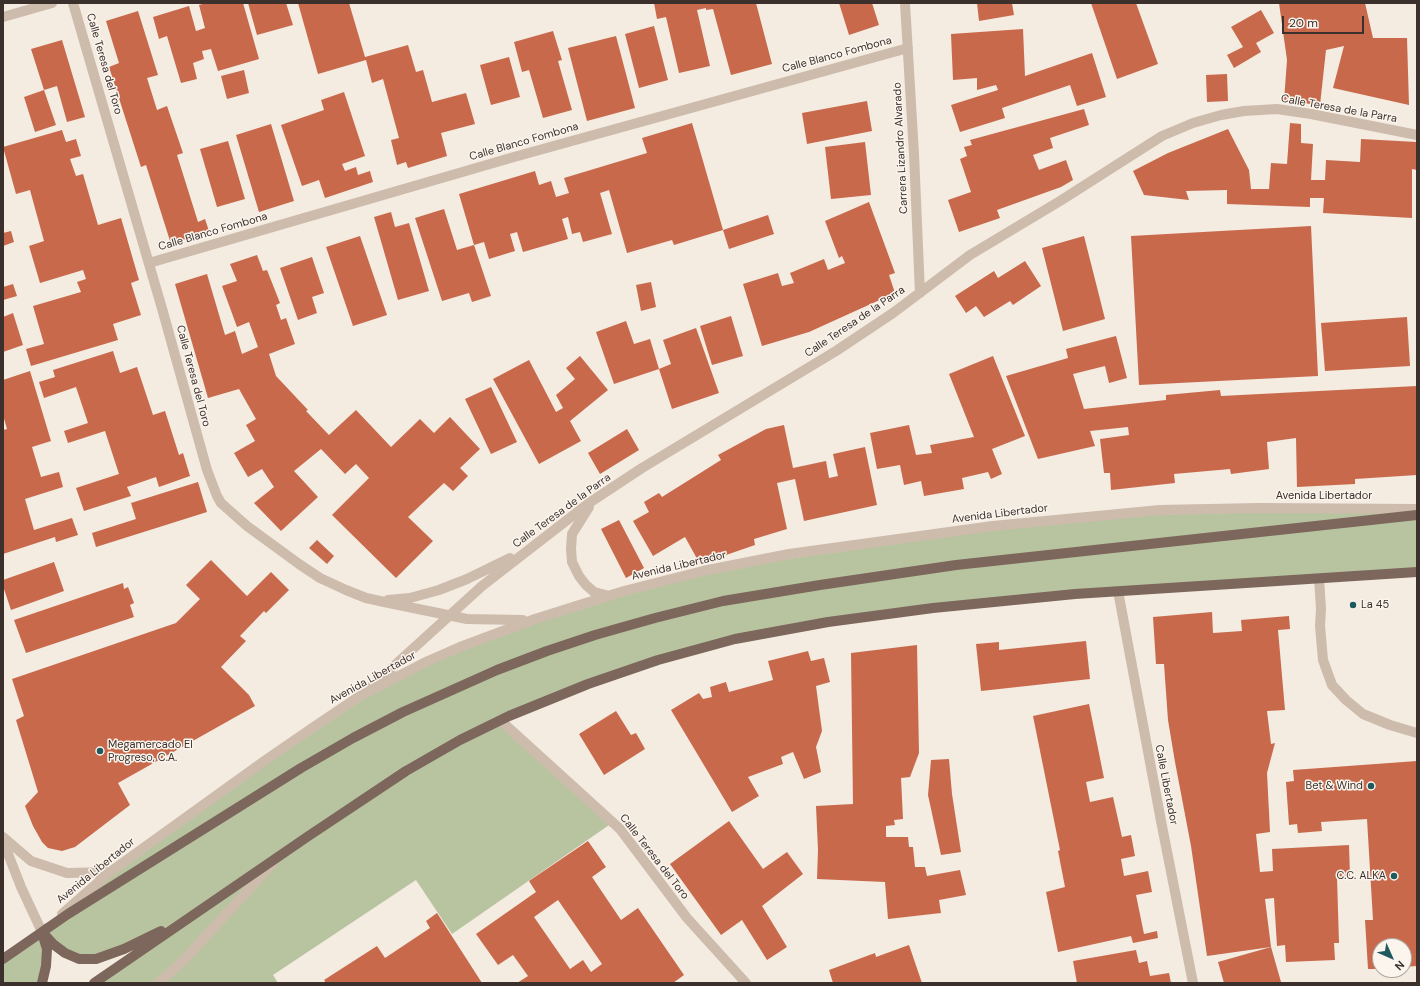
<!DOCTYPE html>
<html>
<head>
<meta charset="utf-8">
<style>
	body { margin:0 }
	#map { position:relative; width:1420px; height:986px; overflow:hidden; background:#f4ebe1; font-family:"DM Sans",sans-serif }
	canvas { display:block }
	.frame { position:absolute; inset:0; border:4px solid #3b302b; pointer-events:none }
	.north { position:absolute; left:1372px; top:938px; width:40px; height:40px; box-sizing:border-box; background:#fbf5ee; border:1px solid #aea6a0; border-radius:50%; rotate:135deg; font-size:11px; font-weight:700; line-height:16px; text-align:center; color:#3b302b }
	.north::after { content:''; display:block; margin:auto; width:14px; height:18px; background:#1f5a5e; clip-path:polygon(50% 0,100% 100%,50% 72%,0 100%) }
	.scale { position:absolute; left:1282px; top:16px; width:82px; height:18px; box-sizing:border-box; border:2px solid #3b302b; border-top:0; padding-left:5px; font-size:12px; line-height:14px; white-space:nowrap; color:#3b302b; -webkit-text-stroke:3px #fbf5ee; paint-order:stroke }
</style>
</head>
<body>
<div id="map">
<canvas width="1420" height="986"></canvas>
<div class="frame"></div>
<div class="north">N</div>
<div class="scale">20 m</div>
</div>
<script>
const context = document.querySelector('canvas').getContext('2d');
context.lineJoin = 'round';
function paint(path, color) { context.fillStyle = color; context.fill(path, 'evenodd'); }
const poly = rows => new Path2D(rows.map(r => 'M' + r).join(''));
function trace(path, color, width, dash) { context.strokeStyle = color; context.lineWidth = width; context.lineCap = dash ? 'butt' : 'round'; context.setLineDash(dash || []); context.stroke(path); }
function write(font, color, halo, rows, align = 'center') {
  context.font = font + ' "DM Sans",sans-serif'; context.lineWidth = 3; context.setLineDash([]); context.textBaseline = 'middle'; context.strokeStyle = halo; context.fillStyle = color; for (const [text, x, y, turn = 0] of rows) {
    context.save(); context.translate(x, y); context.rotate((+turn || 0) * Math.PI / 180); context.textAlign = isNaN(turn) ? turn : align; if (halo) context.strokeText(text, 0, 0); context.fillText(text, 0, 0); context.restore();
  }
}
const green = poly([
	[1417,509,1417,572,1118,591,828,622,658,660,460,740,280,855,158,983,94,983,193,915,124,949,79,959,53,944,42,983,3,983,3,958,161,835,318,724,460,647,703,571,1091,516],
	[500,722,612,823,452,934,416,880,273,975,278,983,160,983,281,856,407,773]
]);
const building = poly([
	[206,3,243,3,259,59,218,71,211,49,202,51,204,59,193,63,197,79,181,83,167,36,159,39,153,17,189,6,196,31,205,28,199,5],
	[248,3,286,3,293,25,257,35],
	[298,3,349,3,365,57,408,45,416,72,423,70,432,102,466,93,475,124,441,133,447,156,408,168,406,162,397,165,391,140,399,138,383,79,372,83,366,60,318,74],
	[654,3,756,3,772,64,731,75,713,9,706,10,706,8,697,10,710,66,679,73,666,17,657,19],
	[839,3,872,3,879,25,849,35],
	[977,3,1012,3,1014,15,979,21],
	[1091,3,1136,3,1158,64,1117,79],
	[1279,3,1365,3,1373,38,1407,38,1409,105,1333,88,1344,46,1326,50,1320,105,1284,101,1287,60],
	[1261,10,1274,33,1256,43,1261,52,1234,68,1227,55,1243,47,1231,27],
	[138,11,158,75,147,78,157,110,167,106,183,153,177,155,198,222,205,219,209,231,171,244,146,165,141,167,109,67,119,63,106,21],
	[654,26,668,80,639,88,625,34],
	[1023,29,1025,76,1092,53,1106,97,1077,106,1070,85,1002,108,1005,118,960,132,951,105,998,90,996,85,977,90,977,78,953,80,951,34],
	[553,31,562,60,558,61,572,110,543,118,529,70,522,72,514,42],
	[616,36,635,108,587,121,568,48],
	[62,40,85,117,67,122,57,86,44,90,31,49],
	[509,57,520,97,491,105,480,65],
	[244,70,249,93,227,99,221,76],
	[1227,74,1228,101,1207,102,1206,75],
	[44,90,56,125,35,132,24,97],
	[344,92,365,156,342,164,345,171,356,167,358,175,370,171,373,182,325,198,319,180,302,186,281,125,324,110,321,100],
	[867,101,872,131,807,144,802,113],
	[1084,109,1089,125,1050,138,1053,148,1033,155,1039,170,1066,160,1073,180,1061,187,997,210,1000,218,959,232,948,200,971,192,960,159,967,156,964,147,972,145,970,140],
	[692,123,723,230,674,245,672,240,627,253,609,190,600,193,612,234,583,242,580,232,572,234,568,217,562,219,568,239,523,252,517,232,510,234,515,251,489,259,484,242,474,245,459,194,535,171,539,185,551,181,556,197,569,193,564,178,647,153,642,138],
	[1290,123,1301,124,1301,143,1313,144,1311,180,1325,180,1326,160,1360,162,1361,139,1417,142,1417,170,1412,169,1412,218,1323,213,1324,198,1310,198,1310,207,1227,204,1227,190,1186,191,1189,200,1144,195,1133,171,1168,153,1228,129,1249,170,1251,189,1269,189,1271,163,1287,164],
	[271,124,294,201,259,212,236,135],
	[62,130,66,142,76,139,81,156,70,159,76,176,83,174,98,225,121,218,139,280,131,283,141,315,113,324,118,340,31,366,26,349,44,344,33,306,81,292,77,282,86,279,83,270,40,283,29,246,44,241,30,190,16,194,3,147],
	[228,141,245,199,217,207,200,149],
	[865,142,871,195,831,199,825,147],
	[869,202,895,273,889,275,895,293,809,332,762,346,743,284,778,273,782,286,794,283,790,273,824,259,828,270,845,263,842,256,839,258,825,221],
	[444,209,457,250,474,245,491,296,472,302,469,293,442,301,415,218],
	[391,212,395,227,409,223,429,291,398,300,374,217],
	[768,215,774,234,729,249,723,230],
	[1311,226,1318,376,1139,385,1131,236],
	[11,231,14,242,3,246,3,233],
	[360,236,387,315,353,326,326,247],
	[1084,236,1105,319,1063,331,1042,248],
	[257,255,263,271,267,270,280,303,276,305,281,320,286,318,295,344,269,354,276,376,308,410,306,411,329,435,356,410,391,447,420,419,434,433,450,417,480,449,460,468,468,476,453,491,444,483,408,517,433,541,396,578,332,515,369,478,356,464,345,474,321,449,294,471,318,497,281,531,254,503,274,487,262,469,248,477,234,453,255,441,246,425,256,419,239,389,208,398,175,284,207,274,225,335,235,331,242,354,258,347,249,322,237,327,222,286,237,281,230,264],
	[312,257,324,293,312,297,317,313,298,320,280,268],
	[1025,261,1041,286,1013,305,1010,301,984,317,976,306,966,313,955,296,994,271,998,278],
	[651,282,656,307,641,311,636,285],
	[13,284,17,296,3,300,3,287],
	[13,313,23,345,3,352,3,317],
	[731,316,743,356,712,365,700,326],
	[1407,317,1410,366,1325,371,1321,323],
	[626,321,634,344,650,339,659,369,671,364,663,340,696,328,719,393,672,409,659,369,614,384,596,332],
	[1116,336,1127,378,1109,383,1105,366,1073,374,1084,409,1166,400,1166,395,1220,390,1221,396,1417,386,1417,475,1355,479,1355,484,1297,487,1296,438,1267,442,1269,469,1231,474,1230,469,1174,474,1175,483,1111,490,1110,473,1104,473,1100,439,1129,435,1128,427,1090,431,1095,446,1038,459,1006,376,1068,358,1066,349],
	[113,351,120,373,137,367,153,415,165,411,179,455,183,453,190,476,159,487,156,477,127,487,131,496,84,511,76,488,119,474,105,431,68,443,64,431,88,423,76,387,44,398,39,382,55,377,53,370],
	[580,356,608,390,570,421,581,441,539,464,493,379,529,360,556,412,563,408,556,395,575,379,566,368],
	[993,356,1025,436,992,449,1002,474,991,479,988,472,962,478,964,489,924,496,921,481,904,485,900,465,877,469,870,433,909,425,916,455,932,453,930,445,974,437,949,374],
	[30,371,51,441,32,447,41,477,59,472,63,487,25,499,34,530,72,518,78,535,56,542,55,537,3,554,3,430,7,429,3,415,3,380],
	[491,387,517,442,491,454,465,399],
	[784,425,793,468,826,461,829,478,838,476,833,454,865,447,877,505,804,521,795,479,777,483,787,529,754,539,755,545,700,564,685,537,653,556,633,521,649,512,644,502,659,493,662,497,721,460,718,455,766,429],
	[627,429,639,450,600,474,588,453],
	[198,482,207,512,96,547,92,533,136,519,131,503],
	[619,520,644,568,626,578,601,529],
	[317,540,334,556,327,564,309,548],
	[211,560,247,596,271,572,289,590,266,613,264,611,240,636,246,641,221,667,249,695,255,706,118,783,130,805,75,847,62,851,48,848,42,842,33,826,25,806,38,792,16,720,24,716,12,679,176,623,200,599,186,585],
	[54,562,64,591,11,610,3,586,3,580],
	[123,583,124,589,128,587,134,603,130,605,134,617,26,653,14,620],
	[1212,612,1213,633,1242,631,1241,620,1289,616,1290,629,1278,630,1285,710,1267,711,1271,744,1275,743,1267,773,1270,832,1256,834,1260,872,1273,871,1272,849,1349,845,1350,876,1337,877,1339,943,1334,943,1335,960,1286,962,1285,945,1277,946,1274,898,1265,899,1271,947,1281,982,1277,983,1224,983,1218,962,1271,947,1207,956,1191,846,1175,762,1168,720,1164,664,1156,664,1153,617],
	[1086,641,1090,679,981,691,976,644,999,642,999,650],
	[917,645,919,753,910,777,901,778,903,819,894,820,895,825,886,826,886,837,908,837,909,847,913,847,915,867,925,867,927,876,960,870,966,895,939,900,941,913,888,919,885,882,817,879,818,850,816,806,853,804,851,653],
	[808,651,811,661,824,658,830,682,816,686,822,731,816,747,821,772,804,779,793,752,781,757,783,764,748,777,759,796,732,812,671,710,699,693,703,699,712,697,710,687,726,682,729,692,773,680,768,661],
	[1089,704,1104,778,1086,782,1090,802,1113,797,1122,837,1131,835,1135,856,1121,859,1124,876,1148,871,1152,892,1136,895,1144,934,1157,931,1158,938,1133,943,1131,936,1058,952,1046,892,1065,887,1058,851,1060,850,1033,716],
	[616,711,631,735,636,733,645,749,604,775,579,734],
	[949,759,952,794,961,852,941,855,928,795,931,760],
	[1417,761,1417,966,1404,967,1404,946,1380,946,1380,969,1368,969,1365,920,1373,920,1367,819,1321,822,1322,831,1298,833,1297,824,1289,825,1286,782,1294,781,1293,770],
	[729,821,763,869,787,852,803,874,762,906,787,947,767,960,742,920,721,935,670,864],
	[588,841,606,867,592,877,621,920,638,908,684,975,673,983,517,983,528,976,513,955,498,965,476,934,536,892,529,881],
	[558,900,602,964,591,972,583,960,570,969,534,917],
	[437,913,482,983,326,983,324,980,377,946,385,958,430,928,426,921],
	[909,945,922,983,833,983,829,970,875,953,876,957],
	[1136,950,1139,963,1147,961,1150,976,1169,973,1171,983,1077,983,1073,961]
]);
const minor = poly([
	[73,3,163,312,207,470,217,496,221,503,247,526,299,564,320,578,346,590,366,598,389,603,467,619,523,620],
	[905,3,914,154,920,293],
	[3,17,52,3],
	[149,263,514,157,908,48],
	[589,507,572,534,571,549,572,562,579,576,586,585,594,592,610,596],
	[1319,578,1321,609,1320,626,1323,660,1332,685,1346,700,1363,714,1390,725,1417,733],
	[1118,591,1161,821,1193,983],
	[388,600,410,598,439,590,467,579,510,558],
	[372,686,482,586,589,503,642,468,836,351,893,313,970,255,1060,201,1162,136,1193,123,1221,115,1244,111,1277,109,1311,114,1417,135],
	[500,720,620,829,687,918,746,983],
	[3,837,31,861,67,873,110,872],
	[3,841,21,887,42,932,47,928],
	[62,914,110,872,267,759,318,724,360,696,428,661,460,647,535,619,624,591,703,571,789,554,993,526,1160,510,1258,508,1417,509],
	[158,983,183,961,273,863]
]);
const major = poly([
	[42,932,53,944,65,953,79,959,96,959,124,949,161,931],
	[3,959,68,914,143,867,301,768,353,738,403,712,497,670,547,651,595,635,655,618,723,601,820,585,956,565,1417,515],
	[42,983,46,966,47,949,43,936],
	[94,983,307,837,406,771,460,740,509,716,588,684,658,660,735,639,828,622,933,608,1075,594,1417,572]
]);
const markers = [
	[1353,605,4,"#1f5a5e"],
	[100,751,4,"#1f5a5e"],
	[1371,786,4,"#1f5a5e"],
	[1394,876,4,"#1f5a5e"]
];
const streetNames = [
	["Calle Blanco Fombona",837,55,-15],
	["Calle Teresa del Toro",104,64,74],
	["Calle Teresa de la Parra",1339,109,10],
	["Calle Blanco Fombona",524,142,-16],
	["Carrera Lizandro Alvarado",901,148,-93],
	["Calle Blanco Fombona",213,232,-16],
	["Calle Teresa de la Parra",855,322,-34],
	["Calle Teresa del Toro",193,376,75],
	["Avenida Libertador",1324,496],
	["Calle Teresa de la Parra",562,511,-36],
	["Avenida Libertador",1000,514,-7],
	["Avenida Libertador",679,566,-13],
	["Avenida Libertador",373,678,-29],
	["Calle Libertador",1166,785,79],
	["Calle Teresa del Toro",654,857,52],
	["Avenida Libertador",96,871,-39]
];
const poiNames = [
	["La 45",1361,605],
	["Megamercado El",108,745],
	["Progreso, C.A.",108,758],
	["Bet & Wind",1363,786,"right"],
	["C.C. ALKA",1386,876,"right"]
];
paint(green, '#b8c4a0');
paint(building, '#c8694b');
trace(minor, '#cdbbac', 10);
trace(major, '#7d675c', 10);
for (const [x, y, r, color] of markers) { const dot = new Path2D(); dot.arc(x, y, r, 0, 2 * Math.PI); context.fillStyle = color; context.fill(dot); trace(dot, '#fbf5ee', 1.5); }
write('11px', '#3b302b', '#fbf5ee', streetNames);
write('11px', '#3b302b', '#fbf5ee', poiNames, 'left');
</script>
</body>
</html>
